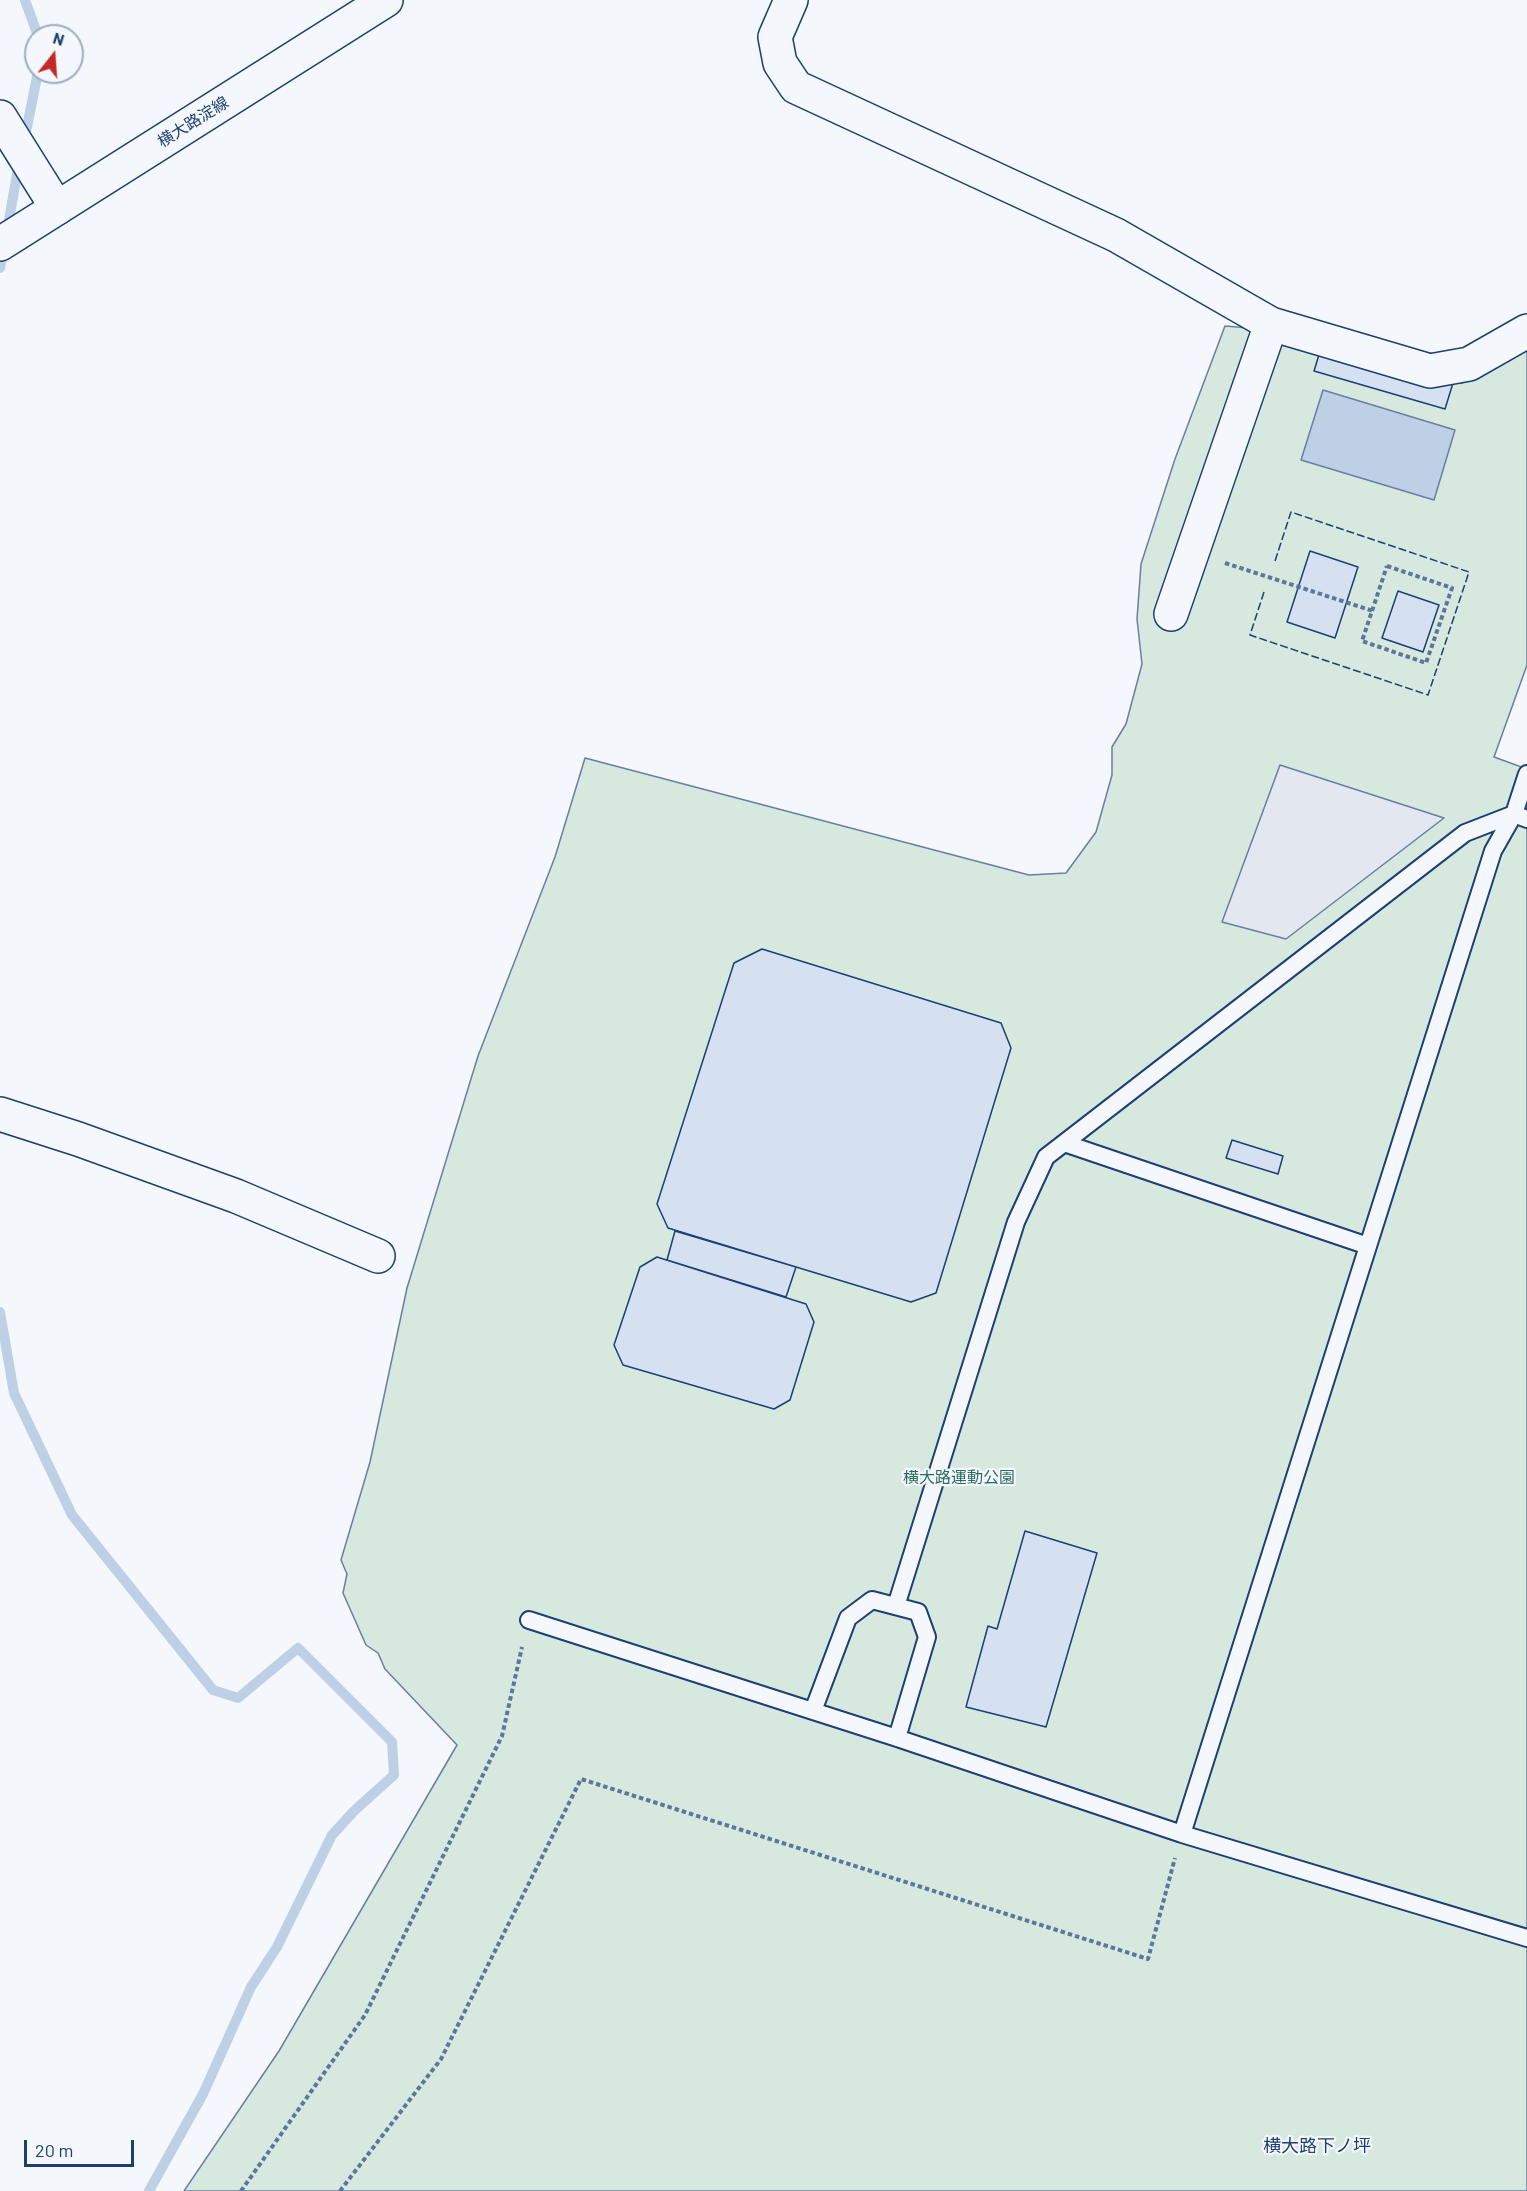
<!DOCTYPE html>
<html>
<head>
<meta charset="utf-8">
<style>
	body { margin:0 }
	#map { position:relative; width:1527px; height:2191px; overflow:hidden; background:#f4f7fb; font-family:Barlow,sans-serif }
	canvas { display:block }
	.north { position:absolute; left:24px; top:24px; width:60px; height:60px; box-sizing:border-box; background:#f4f7fb; border:2px solid #9eadc5; border-radius:50%; rotate:17deg; font-size:16px; font-weight:700; line-height:24px; text-align:center; color:#1d3f73 }
	.north::after { content:''; display:block; margin:auto; width:21px; height:27px; background:#c62828; clip-path:polygon(50% 0,100% 100%,50% 72%,0 100%) }
	.scale { position:absolute; left:24px; top:2140px; width:110px; height:27px; box-sizing:border-box; border:3px solid #1d3f73; border-top:0; padding-left:8px; font-size:18px; line-height:21px; white-space:nowrap; color:#1d3f73; -webkit-text-stroke:4px #f4f7fb; paint-order:stroke }
</style>
</head>
<body>
<div id="map">
<canvas width="1527" height="2191"></canvas>
<div class="north">N</div>
<div class="scale">20 m</div>
</div>
<script>
const context = document.querySelector('canvas').getContext('2d');
context.lineJoin = 'round';
function paint(path, color) { context.fillStyle = color; context.fill(path, 'evenodd'); }
const poly = rows => new Path2D(rows.map(r => 'M' + r).join(''));
function trace(path, color, width, dash) { context.strokeStyle = color; context.lineWidth = width; context.lineCap = dash ? 'butt' : 'round'; context.setLineDash(dash || []); context.stroke(path); }
function write(font, color, halo, rows, align = 'center') {
  context.font = font + ' Barlow,"Noto Sans JP",sans-serif'; context.lineWidth = 4.5; context.setLineDash([]); context.textBaseline = 'middle'; context.strokeStyle = halo; context.fillStyle = color; for (const [text, x, y, turn = 0] of rows) {
    context.save(); context.translate(x, y); context.rotate((+turn || 0) * Math.PI / 180); context.textAlign = isNaN(turn) ? turn : align; if (halo) context.strokeText(text, 0, 0); context.fillText(text, 0, 0); context.restore();
  }
}
const green = poly([
	[1225,326,1261,329,1315,342,1462,383,1527,347,1527,665,1494,757,1527,769,1527,2191,184,2191,279,2051,457,1745,385,1669,378,1653,366,1645,343,1593,347,1574,341,1560,370,1462,407,1288,478,1056,555,857,585,758,1029,875,1066,873,1096,832,1112,775,1112,747,1126,724,1142,664,1137,619,1141,564,1175,459,1225,326]
]);
const parking = poly([
	[1280,765,1444,818,1286,939,1222,922,1280,765]
]);
const water = poly([
	[1323,390,1455,430,1434,500,1301,460,1323,390]
]);
const stream = poly([
	[25,0,38,36],
	[24,142,38,72],
	[7,231,19,163],
	[0,268,4,246],
	[0,1312,14,1393,72,1515,213,1690,238,1698,298,1648,392,1742,394,1775,354,1811,332,1835,277,1947,251,1987,203,2094,149,2191]
]);
const building = poly([
	[1322,345,1453,383,1445,409,1314,371,1322,345],
	[1310,551,1358,567,1335,638,1287,622,1310,551],
	[1398,591,1439,605,1423,652,1382,638,1398,591],
	[762,949,1001,1023,1011,1048,936,1293,911,1302,668,1228,657,1204,734,963,762,949],
	[1232,1140,1283,1156,1278,1174,1226,1158,1232,1140],
	[675,1231,796,1267,786,1297,667,1260,675,1231],
	[657,1257,806,1304,814,1322,790,1400,774,1409,623,1365,614,1345,640,1267,657,1257],
	[1025,1531,1097,1553,1046,1727,966,1707,988,1626,997,1629,1025,1531]
]);
const path = poly([
	[1225,563,1373,611],
	[1387,566,1452,588,1426,663,1362,641,1387,566],
	[241,2191,365,2015,502,1736,522,1647],
	[340,2191,441,2059,581,1779,1148,1959,1175,1858]
]);
const service = poly([
	[1527,774,1514,814,1527,819],
	[1064,1143,1368,1246],
	[896,1606,1016,1222,1046,1157,1465,833,1514,814],
	[529,1620,897,1738,1182,1834,1527,1938],
	[813,1711,848,1618,872,1600,918,1612,927,1637,897,1738],
	[1182,1834,1493,851,1514,814]
]);
const minor = poly([
	[791,0,775,37,780,63,796,87,1116,235,1271,324,1171,614],
	[0,117,57,208],
	[1271,324,1430,371,1469,364,1527,331],
	[0,1114,78,1139,236,1196,378,1256]
]);
const tertiary = poly([
	[0,244,386,0]
]);
const fence = poly([
	[1264,592,1250,635,1428,695,1469,572,1291,512,1275,561]
]);
const streetNames = [
	["横大路淀線",193,122,-32]
];
const parkNames = [
	["横大路運動公園",959,1478]
];
const neighbourhoodNames = [
	["横大路下ノ坪",1317,2146]
];
paint(green, '#d7e8df');
trace(green, '#687fa3', 1.5);
paint(parking, '#e3e8f0');
trace(parking, '#687fa3', 1.5);
paint(water, '#bed0e5');
trace(water, '#687fa3', 1.5);
trace(stream, '#bed0e5', 10);
paint(building, '#d5e0f0');
trace(building, '#1d3f73', 1.5);
trace(service, '#1d3f73', 20);
trace(minor, '#1d3f73', 36);
trace(tertiary, '#1d3f73', 36);
trace(path, '#5e769c', 4, [4.5, 3]);
trace(service, '#f4f7fb', 16);
trace(minor, '#f4f7fb', 33);
trace(tertiary, '#f4f7fb', 33);
trace(fence, '#1d3f73', 1.5, [8, 3]);
write('16px', '#1d3f73', '#f4f7fb', streetNames);
write('16px', '#2c6c60', '#f4f7fb', parkNames);
write('18px', '#1d3f73', '#f4f7fb', neighbourhoodNames);
</script>
</body>
</html>
